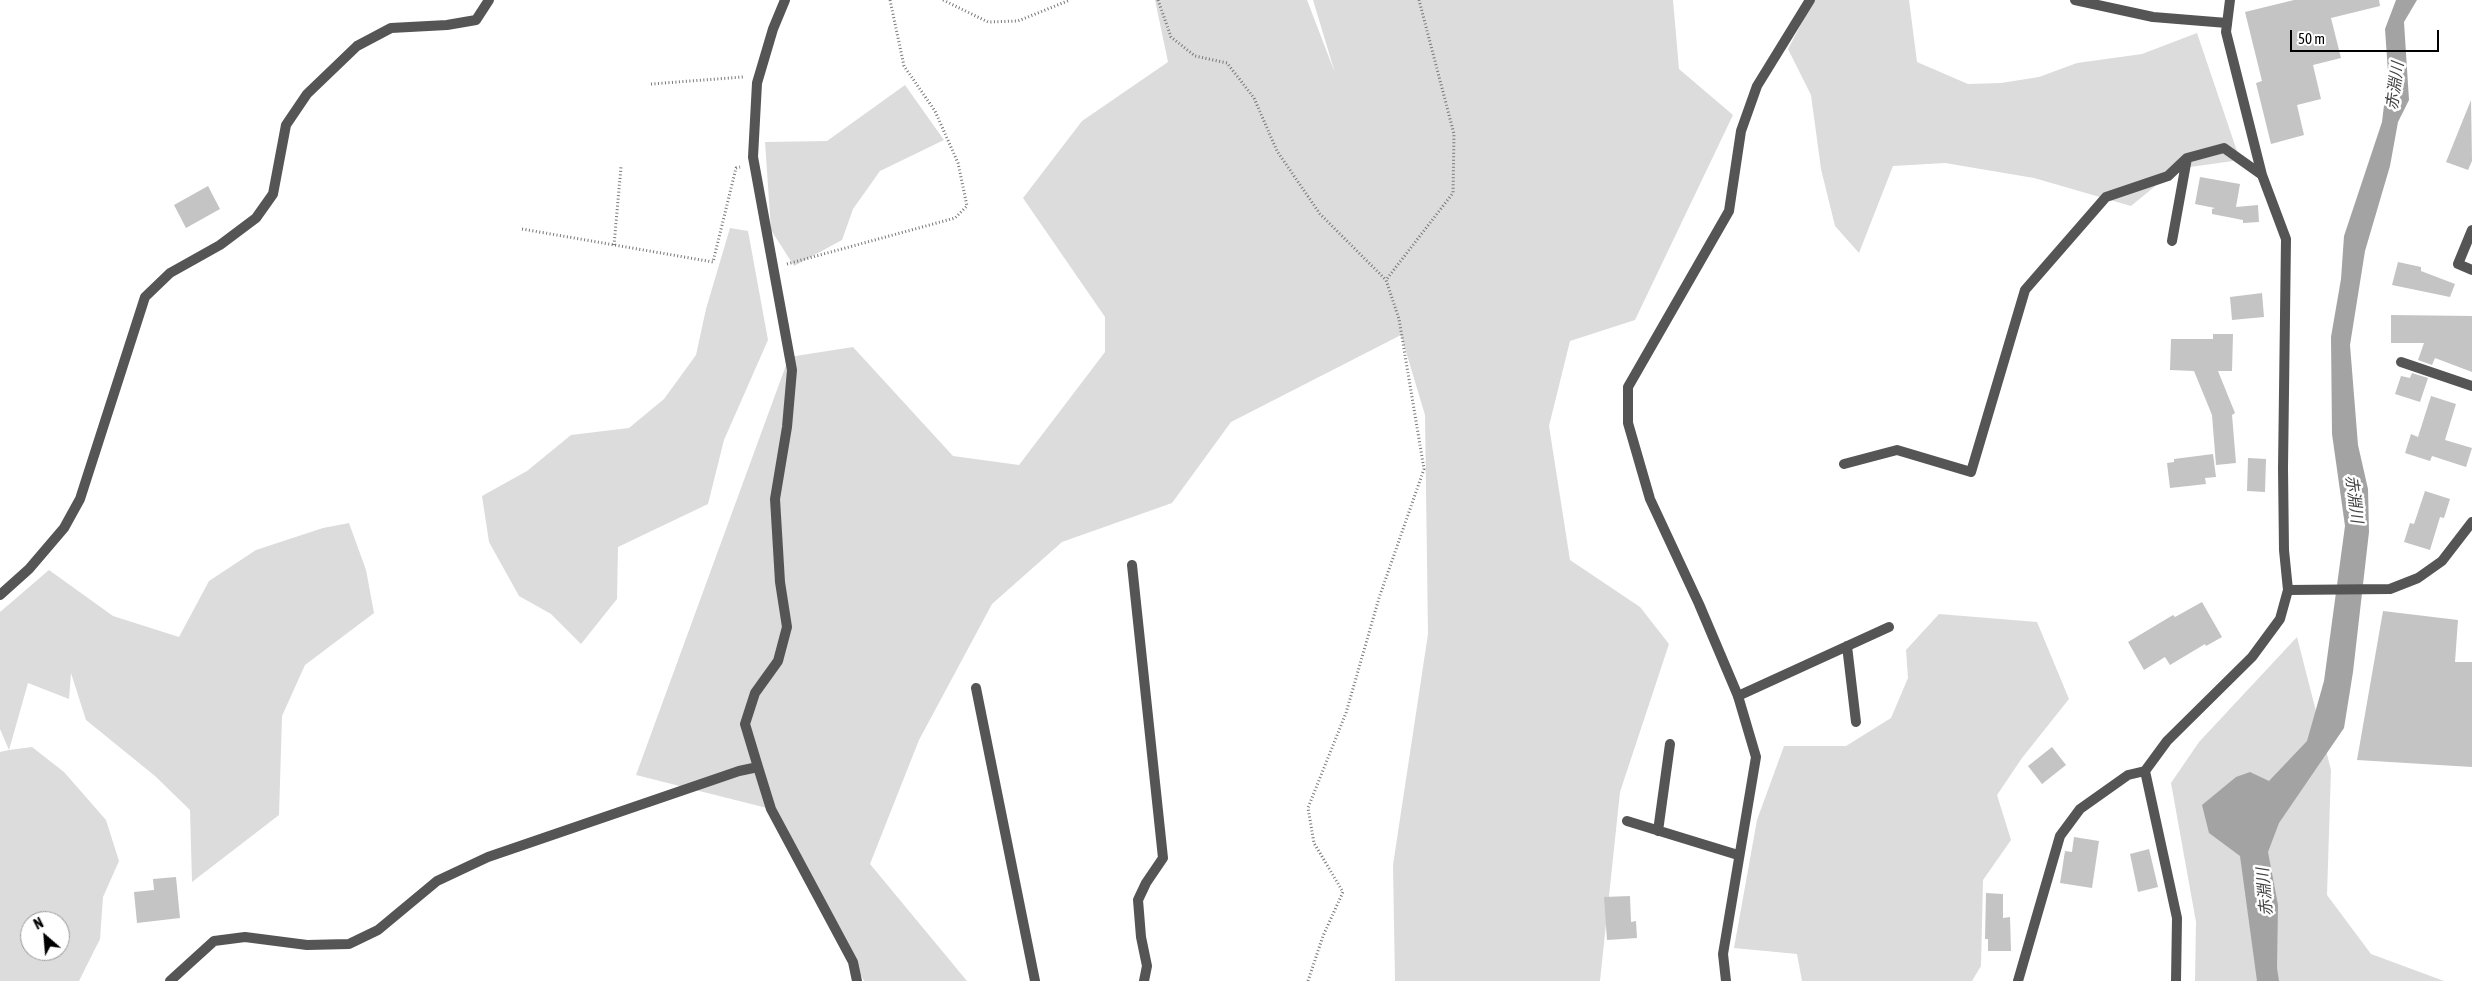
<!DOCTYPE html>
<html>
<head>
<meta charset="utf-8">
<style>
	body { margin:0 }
	#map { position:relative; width:2472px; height:981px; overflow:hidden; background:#fff; font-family:"Asap Condensed",sans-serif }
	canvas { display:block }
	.north { position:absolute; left:20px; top:911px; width:50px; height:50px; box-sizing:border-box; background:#fff; border:1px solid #999; border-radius:50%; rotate:333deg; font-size:14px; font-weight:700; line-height:20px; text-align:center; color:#000 }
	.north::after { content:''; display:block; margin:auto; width:18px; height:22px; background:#000; clip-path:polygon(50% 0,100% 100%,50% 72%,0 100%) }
	.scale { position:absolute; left:2290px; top:30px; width:149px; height:22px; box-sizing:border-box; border:2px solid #000; border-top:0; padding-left:6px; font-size:15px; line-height:18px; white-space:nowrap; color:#000; -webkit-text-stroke:4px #fff; paint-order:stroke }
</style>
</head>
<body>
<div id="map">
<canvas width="2472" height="981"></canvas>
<div class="north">N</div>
<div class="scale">50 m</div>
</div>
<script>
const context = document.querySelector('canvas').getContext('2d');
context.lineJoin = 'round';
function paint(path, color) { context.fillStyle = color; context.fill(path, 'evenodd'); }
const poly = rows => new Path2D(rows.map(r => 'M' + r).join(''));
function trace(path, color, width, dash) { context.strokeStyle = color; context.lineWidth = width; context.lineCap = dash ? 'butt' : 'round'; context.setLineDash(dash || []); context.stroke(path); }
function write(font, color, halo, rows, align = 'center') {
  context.font = font + ' "Asap Condensed","Noto Sans JP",sans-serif'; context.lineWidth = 5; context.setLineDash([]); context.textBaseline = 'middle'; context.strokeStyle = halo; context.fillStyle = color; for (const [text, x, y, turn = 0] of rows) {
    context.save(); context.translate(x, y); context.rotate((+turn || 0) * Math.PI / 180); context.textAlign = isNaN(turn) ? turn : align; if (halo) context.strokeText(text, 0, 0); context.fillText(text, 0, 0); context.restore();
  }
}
const green = poly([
	[1155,0,1307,0,1335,73,1313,0,1673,0,1679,69,1733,115,1635,320,1570,341,1549,426,1570,560,1640,607,1669,644,1620,792,1600,981,1395,981,1393,865,1428,634,1425,415,1401,335,1231,422,1172,503,1062,542,992,604,919,740,870,864,967,981,864,981,771,809,636,775,789,357,853,347,953,456,1019,465,1105,352,1105,317,1023,198,1082,121,1168,62],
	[1814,0,1909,0,1917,62,1968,84,2001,83,2039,77,2077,63,2142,54,2197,33,2240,160,2176,169,2131,206,2034,178,1945,163,1893,166,1859,253,1835,226,1821,169,1811,95,1788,49],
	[905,85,944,140,880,171,853,209,842,240,794,266,771,230,765,142,827,141],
	[730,228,748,231,768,340,724,440,708,504,618,547,617,599,581,644,551,614,519,596,489,542,482,496,527,471,571,435,629,428,664,399,696,355,706,309],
	[349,523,366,570,374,613,305,665,282,716,279,815,192,882,190,810,155,776,86,720,71,673,69,699,28,683,9,750,32,747,64,772,106,820,119,861,103,897,100,939,79,981,0,981,0,752,9,750,0,729,0,612,49,570,113,616,179,637,209,581,256,550,323,528],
	[30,921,60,921,60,951,30,951],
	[1939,614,2037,622,2069,699,2022,758,1997,795,2011,840,1983,880,1981,966,1972,981,1802,981,1797,954,1734,948,1757,820,1784,746,1846,746,1891,718,1908,678,1906,650],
	[2297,637,2331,770,2327,895,2371,954,2444,981,2195,981,2196,922,2171,783,2199,742]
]);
const water = poly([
	[2396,0,2417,0,2404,22,2409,100,2398,122,2390,166,2365,251,2350,345,2358,445,2368,489,2369,532,2353,672,2344,728,2279,823,2268,852,2278,905,2277,968,2279,981,2257,981,2240,856,2209,833,2202,805,2236,777,2250,772,2269,781,2307,741,2324,681,2345,526,2332,434,2331,337,2341,279,2344,236,2382,122,2388,72,2385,29]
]);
const building = poly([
	[2294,0,2379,0,2380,6,2331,18,2341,58,2313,65,2321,99,2297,105,2304,135,2271,144,2256,83,2262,81,2245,12],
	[2471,100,2472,161,2468,170,2446,162],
	[2200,177,2240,184,2236,207,2258,205,2259,222,2243,223,2243,220,2212,214,2212,209,2215,208,2195,204],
	[208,186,220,209,186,228,174,205],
	[2398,262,2421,267,2421,271,2455,284,2450,297,2392,285],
	[2262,293,2264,317,2232,320,2230,297],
	[2391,315,2472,316,2472,372,2435,358,2432,365,2418,360,2424,343,2391,343],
	[2213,334,2233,334,2232,371,2218,371,2235,413,2232,415,2236,463,2216,465,2212,415,2194,371,2170,370,2171,339,2213,339],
	[2412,373,2428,378,2420,402,2395,394,2401,376,2410,378],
	[2431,396,2456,404,2445,440,2472,448,2466,467,2432,456,2430,461,2405,453,2411,434,2418,437],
	[2213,454,2216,477,2205,478,2206,484,2170,488,2167,463,2174,462,2174,459],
	[2248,458,2266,459,2265,492,2247,491],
	[2425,491,2450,499,2444,518,2440,517,2430,550,2404,542,2410,523,2414,524],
	[2202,602,2222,637,2206,646,2205,644,2170,665,2165,657,2144,670,2128,642,2173,615,2175,617],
	[2383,611,2458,620,2455,662,2472,662,2472,767,2357,760],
	[2052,747,2066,765,2042,784,2028,766],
	[2074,837,2099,841,2092,888,2060,883,2065,851,2072,852],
	[2149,849,2158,887,2138,892,2130,854],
	[176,877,180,918,137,923,134,892,154,890,153,879],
	[1986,893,2003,894,2003,918,2010,917,2011,951,1988,951,1988,939,1985,939],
	[1630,896,1631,922,1636,921,1637,938,1607,940,1604,897]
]);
const path = poly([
	[943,0,988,22,1018,21,1070,0],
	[1158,0,1171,37,1195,56,1227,63,1254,98,1277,151,1320,214,1386,280],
	[651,84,743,77],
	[522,229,713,262,736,168,740,167],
	[614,245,621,167],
	[787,264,955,218,967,206,958,163,935,111,904,66,890,0],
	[1308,981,1323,936,1343,892,1314,843,1308,808,1346,713,1379,598,1424,469,1399,319,1386,280,1453,193,1454,134,1419,0]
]);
const service = poly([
	[2075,0,2153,17,2227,23],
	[1132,565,1163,858,1146,883,1138,900,1141,937,1147,966,1144,981],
	[976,688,1035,981]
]);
const minor = poly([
	[2472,230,2458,264,2472,270],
	[2172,241,2187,158],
	[2401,362,2472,386],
	[1844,464,1897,450,1971,472,2025,290,2106,197,2168,176,2187,158,2224,148,2262,175],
	[2288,590,2390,589,2418,578,2442,561,2472,522],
	[0,595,29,569,64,528,80,499,145,297,170,273,220,245,256,218,273,194,286,125,307,94,357,46,391,28,447,25,476,20,489,0],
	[1847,646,1856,722],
	[1738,696,1889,627],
	[758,767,745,724,755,693,778,661,787,627,780,582,775,499,787,427,792,370,753,157,757,83,773,29,785,0],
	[2145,771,2177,918,2176,981],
	[1627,821,1738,855],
	[1658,831,1670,744],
	[170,981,214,941,245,937,307,945,349,944,378,930,437,881,488,857,739,771,758,767,771,809,853,962,857,981],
	[2018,981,2060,836,2080,809,2128,775,2145,771,2167,741,2252,657,2280,619,2288,590,2284,550,2283,468,2286,239,2262,175,2226,32,2230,0]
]);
const tertiary = poly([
	[1726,981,1723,954,1756,757,1738,696,1699,604,1650,499,1628,423,1628,387,1729,211,1741,131,1757,86,1810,0]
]);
const waterNames = [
	["赤淵川",2395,86,-82],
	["赤淵川",2354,499,83],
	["赤淵川",2265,892,-95]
];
paint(green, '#dcdcdc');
paint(water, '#a3a3a3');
paint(building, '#c4c4c4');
trace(path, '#777', 3, [1, 2.5]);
trace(service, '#555', 10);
trace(minor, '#555', 10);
trace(tertiary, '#555', 10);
write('italic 16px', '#444', '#fff', waterNames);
</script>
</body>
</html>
